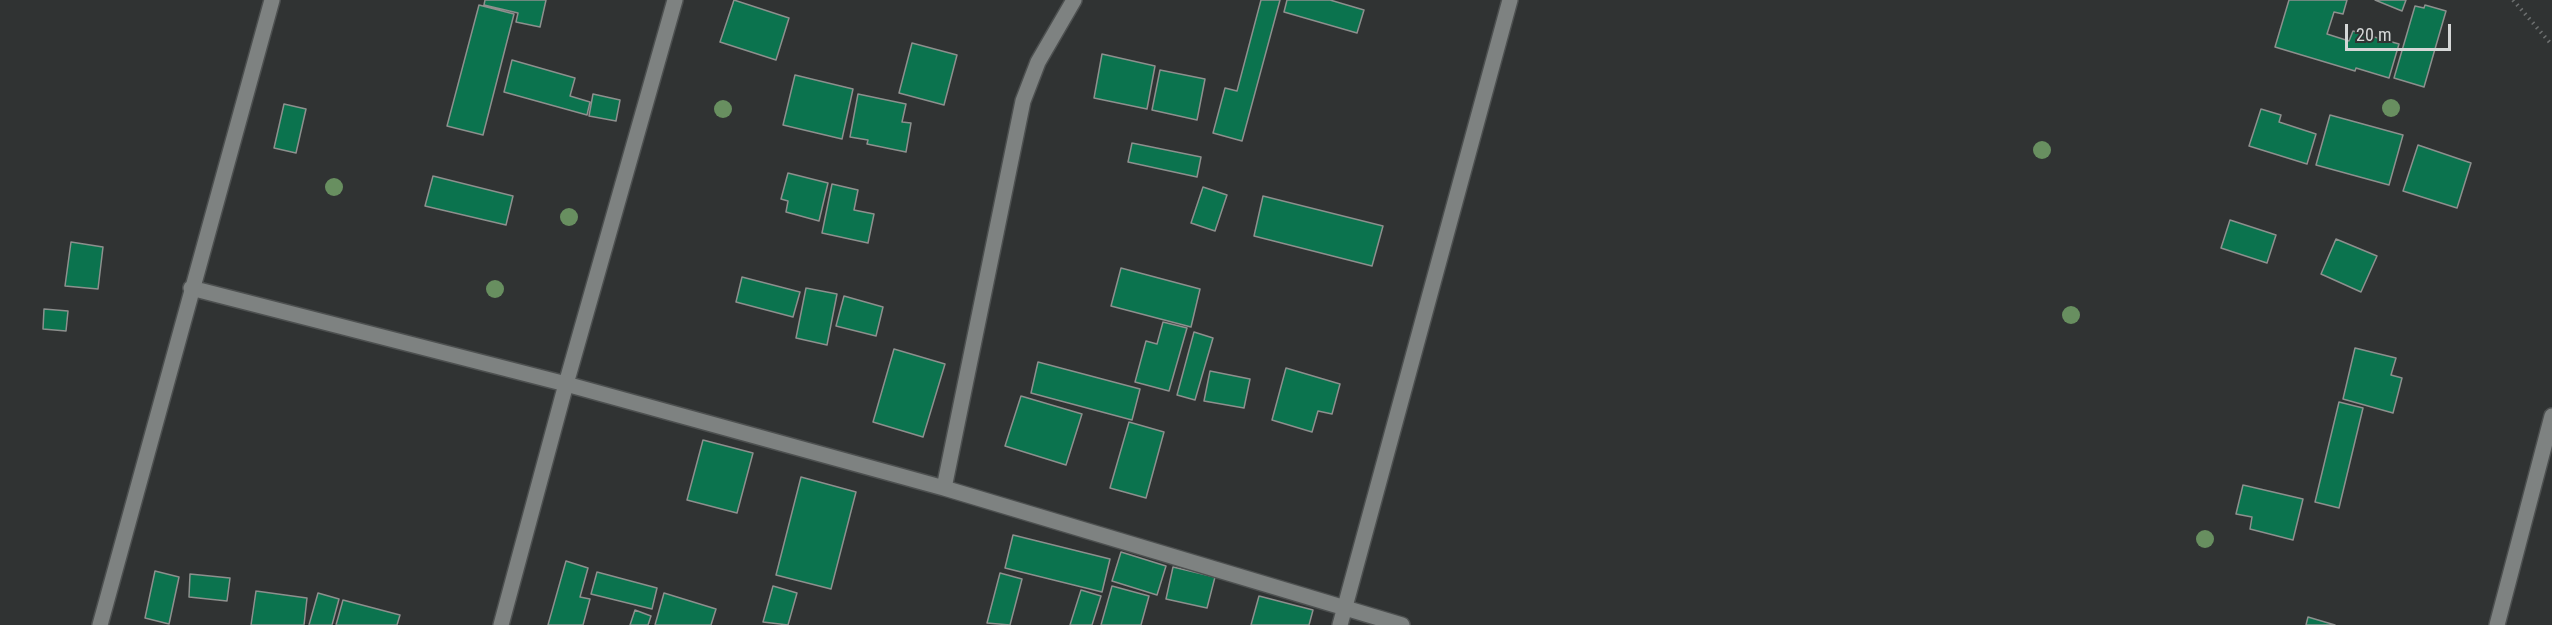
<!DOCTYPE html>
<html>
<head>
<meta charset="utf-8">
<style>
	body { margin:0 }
	#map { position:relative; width:2552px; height:625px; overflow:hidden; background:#303333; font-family:"Roboto Condensed",sans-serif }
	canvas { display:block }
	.scale { position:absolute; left:2345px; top:24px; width:106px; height:27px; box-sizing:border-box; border:3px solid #d5d7d7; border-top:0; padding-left:8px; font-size:18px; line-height:21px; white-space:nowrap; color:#d5d7d7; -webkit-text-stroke:4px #303333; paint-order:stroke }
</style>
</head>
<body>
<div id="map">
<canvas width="2552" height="625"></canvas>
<div class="scale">20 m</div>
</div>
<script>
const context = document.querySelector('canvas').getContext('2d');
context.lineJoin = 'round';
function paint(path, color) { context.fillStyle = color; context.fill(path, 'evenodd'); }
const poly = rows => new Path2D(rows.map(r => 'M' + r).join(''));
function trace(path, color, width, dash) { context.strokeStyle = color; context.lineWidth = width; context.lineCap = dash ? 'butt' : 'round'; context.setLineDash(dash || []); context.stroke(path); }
const building = poly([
	[485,0,546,0,540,27,516,22,518,13,484,5,485,0],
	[734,0,789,18,776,60,720,42,734,0],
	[1261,0,1280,0,1242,141,1213,133,1225,88,1237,91,1261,0],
	[1287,0,1330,0,1364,10,1357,33,1284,12,1287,0],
	[2289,0,2347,0,2343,14,2334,12,2327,34,2349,41,2353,31,2399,44,2389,78,2356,68,2355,71,2275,47,2289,0],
	[2375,0,2406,0,2402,11,2375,0],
	[479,5,514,14,483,135,447,126,479,5],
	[2425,5,2446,11,2424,87,2394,78,2415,6,2424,8,2425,5],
	[912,43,957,55,944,105,899,93,912,43],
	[1102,54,1155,66,1147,109,1094,98,1102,54],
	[512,60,575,78,570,96,590,102,587,115,504,92,512,60],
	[1160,70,1205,79,1197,120,1152,110,1160,70],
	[795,75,853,89,842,139,783,125,795,75],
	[593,94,620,100,616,121,589,116,593,94],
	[858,94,906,104,902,122,911,123,906,152,867,144,868,140,850,137,858,94],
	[284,104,306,109,296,153,274,148,284,104],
	[2261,109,2281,115,2279,122,2316,134,2307,164,2249,146,2261,109],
	[2330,115,2403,135,2389,185,2316,165,2330,115],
	[1132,143,1201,157,1197,177,1128,162,1132,143],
	[2418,145,2471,163,2457,208,2403,191,2418,145],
	[788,173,828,183,819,221,786,212,788,201,781,199,788,173],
	[433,176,513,196,506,225,425,206,433,176],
	[832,184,858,190,854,210,874,214,868,243,822,233,832,184],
	[1203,187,1227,195,1215,231,1191,223,1203,187],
	[1263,196,1383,226,1372,266,1254,236,1263,196],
	[2230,220,2276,235,2267,263,2221,248,2230,220],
	[2336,239,2377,256,2361,292,2321,274,2336,239],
	[71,242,103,247,98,289,65,286,71,242],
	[1121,268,1200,289,1191,327,1111,306,1121,268],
	[742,277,800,292,793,317,736,302,742,277],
	[806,288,837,294,827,345,796,338,806,288],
	[844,296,883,307,876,336,836,326,844,296],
	[44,309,68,311,66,331,43,329,44,309],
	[1163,322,1187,328,1169,391,1135,382,1146,341,1157,344,1163,322],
	[1194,332,1213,338,1195,400,1177,395,1194,332],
	[2355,348,2396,358,2391,375,2402,378,2393,413,2343,399,2355,348],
	[894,349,945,364,923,437,873,422,894,349],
	[1038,362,1140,389,1132,420,1031,393,1038,362],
	[1286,368,1340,384,1332,414,1318,411,1312,432,1272,420,1286,368],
	[1210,371,1250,379,1244,408,1204,401,1210,371],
	[1021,396,1082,414,1066,465,1005,446,1021,396],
	[2339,402,2363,408,2339,508,2315,502,2339,402],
	[1129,422,1164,432,1146,498,1110,488,1129,422],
	[703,440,753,453,737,513,687,500,703,440],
	[801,477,856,492,831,589,776,575,801,477],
	[2243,485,2303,499,2293,540,2250,529,2252,517,2236,514,2243,485],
	[1013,535,1110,559,1102,592,1005,568,1013,535],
	[1121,552,1166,566,1157,595,1112,581,1121,552],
	[566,561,588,568,580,597,590,599,583,625,548,625,566,561],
	[1173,567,1215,577,1207,608,1166,599,1173,567],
	[155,571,179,577,169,624,145,618,155,571],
	[597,572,657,588,652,609,591,594,597,572],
	[1000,573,1022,579,1010,625,987,623,1000,573],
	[190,574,230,578,227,601,189,597,190,574],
	[773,586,797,593,788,625,763,622,773,586],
	[1112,586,1149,596,1141,625,1101,625,1112,586],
	[1081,590,1101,596,1092,625,1070,625,1081,590],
	[256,591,307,598,304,625,251,625,256,591],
	[318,593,339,599,332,625,309,625,318,593],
	[664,593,716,609,711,625,655,625,664,593],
	[1259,596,1313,610,1309,625,1251,625,1259,596],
	[343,600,400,615,397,625,336,625,343,600],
	[635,610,651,616,648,625,630,625,635,610],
	[2308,617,2335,625,2306,625,2308,617]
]);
const path = poly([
	[2513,0,2552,45]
]);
const minor = poly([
	[191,288,566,384,944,488,1402,625],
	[944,488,1023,101,1038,62,1074,0],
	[100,625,272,0],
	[501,625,566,384,675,0],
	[1340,625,1510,0],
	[2497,625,2552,416]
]);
const trees = [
	[2391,108],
	[723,109],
	[2042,150],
	[334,187],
	[569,217],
	[495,289],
	[2071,315],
	[2205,539]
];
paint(building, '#0b734e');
trace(building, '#8d908e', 1.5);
trace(minor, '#4d5050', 18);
trace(path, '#6d7070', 4, [1.5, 4.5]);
trace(minor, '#7e8281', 15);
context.fillStyle = '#688f60';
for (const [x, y] of trees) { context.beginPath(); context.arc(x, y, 9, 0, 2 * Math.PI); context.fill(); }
</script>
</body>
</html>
